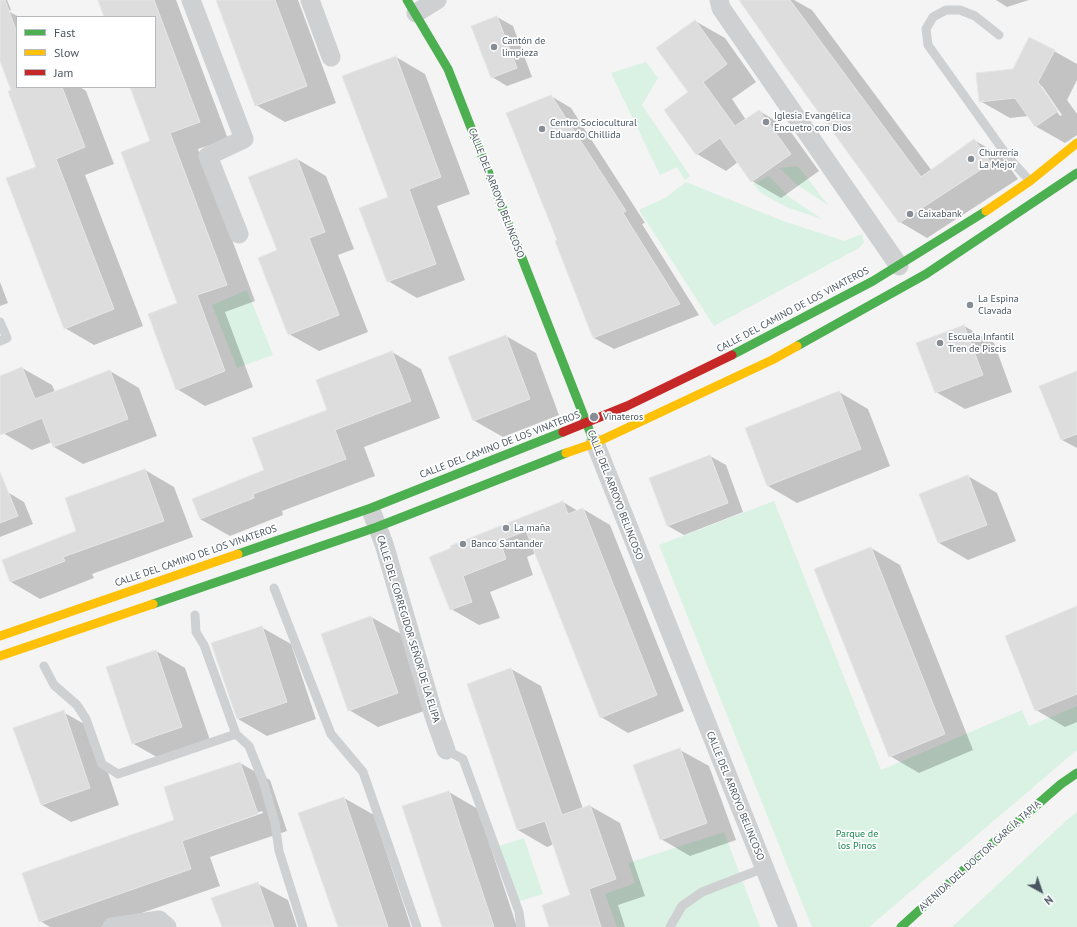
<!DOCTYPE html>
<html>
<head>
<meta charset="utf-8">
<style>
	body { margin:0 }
	#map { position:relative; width:1077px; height:927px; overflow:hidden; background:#f4f4f4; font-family:"PT Sans",sans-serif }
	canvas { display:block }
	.legend { position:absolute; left:16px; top:16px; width:140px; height:72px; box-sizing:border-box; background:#fff; border:1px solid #b7bbc0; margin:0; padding:5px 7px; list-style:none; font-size:12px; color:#4a5661 }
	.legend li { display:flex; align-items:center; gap:8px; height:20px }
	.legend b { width:20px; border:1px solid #b7bbc0 }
	.north { position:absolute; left:1021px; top:871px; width:40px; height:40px; -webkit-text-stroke:3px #fff; paint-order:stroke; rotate:140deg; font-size:11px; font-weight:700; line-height:16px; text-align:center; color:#4a5661 }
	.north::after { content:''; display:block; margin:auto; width:14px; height:18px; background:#4a5661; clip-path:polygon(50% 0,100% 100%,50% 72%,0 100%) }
</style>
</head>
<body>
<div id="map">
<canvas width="1077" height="927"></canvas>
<ul class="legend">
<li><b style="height:5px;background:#4caf50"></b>Fast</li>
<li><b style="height:5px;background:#ffc107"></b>Slow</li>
<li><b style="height:5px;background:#c62828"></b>Jam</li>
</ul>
<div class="north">N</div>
</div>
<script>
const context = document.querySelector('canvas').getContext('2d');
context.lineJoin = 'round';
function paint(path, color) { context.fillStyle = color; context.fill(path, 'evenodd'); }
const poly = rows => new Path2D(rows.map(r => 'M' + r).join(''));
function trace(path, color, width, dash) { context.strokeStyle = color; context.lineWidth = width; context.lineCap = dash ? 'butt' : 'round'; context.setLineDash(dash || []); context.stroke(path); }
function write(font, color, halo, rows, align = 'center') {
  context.font = font + ' "PT Sans",sans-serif'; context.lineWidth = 3.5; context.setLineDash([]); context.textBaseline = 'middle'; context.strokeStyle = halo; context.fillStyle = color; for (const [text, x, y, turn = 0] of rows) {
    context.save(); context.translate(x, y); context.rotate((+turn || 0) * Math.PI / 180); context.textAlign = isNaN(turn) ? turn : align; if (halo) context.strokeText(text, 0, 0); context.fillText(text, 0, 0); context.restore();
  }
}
const green = poly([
	[646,62,658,78,642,105,690,176,685,180,677,167,660,175,611,73],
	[798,166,828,205,796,184,779,168],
	[769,176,789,197,822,219,786,207,761,193,753,184],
	[686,182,783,221,844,241,862,234,864,242,859,248,714,326,639,210,665,198],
	[247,290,273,355,237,368,212,305],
	[774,501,881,770,1022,710,1029,726,1077,706,1077,750,869,927,813,927,811,925,659,545],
	[1077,812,1077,927,952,927,1068,819],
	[724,832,760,927,617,927,605,894,635,883,628,863],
	[524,838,543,894,516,902,499,846]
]);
const shadow = poly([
	[0,0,7,0,11,10,8,11,19,17,17,17,17,87,80,87,86,91,114,164,85,175,143,326,94,345,65,328,37,167,0,58],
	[99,0,176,0,228,139,198,149,255,301,225,312,253,387,205,406,177,389,178,304,152,141,131,87,155,87,155,17,105,17],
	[217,0,298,0,336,103,285,122,256,105],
	[745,0,794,0,812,10,932,171,974,140,1001,156,1018,179,927,238,900,222],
	[996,0,1029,0,1007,7],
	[497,17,513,26,532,77,507,86,492,77],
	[695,21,725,38,756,82,732,99,746,120,759,111,788,128,819,171,781,198,752,181,738,162,726,171,697,154,689,92],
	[1054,51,1077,64,1077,80,1067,100,1077,114,1077,135,1065,143,1035,126,1028,116,1010,118,980,101,1013,70],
	[1039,86,1042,86,1062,115,1060,116],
	[396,57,425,74,470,194,437,206,465,280,417,298,388,281,389,198],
	[551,96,571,108,645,223,642,224,699,315,614,349,594,338,556,242,558,240],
	[297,159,326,176,354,249,338,255,368,332,319,351,289,334,278,251],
	[0,282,8,303,0,306],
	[964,326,994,343,1012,392,965,409,936,392],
	[506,336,536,353,559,415,503,437,473,420],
	[392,352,421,369,440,418,364,447,375,476,282,511,283,515,230,536,200,519,265,471],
	[22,368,52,385,55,392,110,371,139,388,157,436,83,464,54,447,52,442,32,450,3,433,0,427,0,377],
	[1077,372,1077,448,1062,440],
	[839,392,868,409,890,466,797,503,768,486],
	[710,456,726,465,743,512,684,535,668,526,650,479],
	[145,470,174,487,193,537,92,574,94,578,40,599,11,582,3,561,77,531],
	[968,476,997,493,1016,541,968,560,939,543],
	[9,493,24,502,33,524,0,537,0,497],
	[563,502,578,511,583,509,610,525,684,711,628,733,601,717,536,553,527,557,533,575,490,592,500,618,479,625,451,609,431,557],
	[871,548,900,565,973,750,919,773,890,756],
	[1077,607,1077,722,1065,727,1036,710],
	[371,617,401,634,427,710,378,727,349,710],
	[261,627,291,644,316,719,267,736,238,719],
	[156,651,185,668,211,743,162,760,132,743],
	[511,669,541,686,583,809,590,806,620,823,645,896,618,905,625,927,550,927,571,896,554,844,547,847,518,830,469,685],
	[63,712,93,729,119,805,71,822,42,805],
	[680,750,709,766,736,840,690,856,661,839],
	[240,763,270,780,287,831,210,857,220,886,101,927,50,927,40,921,176,820],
	[262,811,263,813,202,834,202,832],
	[449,792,478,809,517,927,443,927],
	[344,798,374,815,411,927,339,927],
	[258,884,288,900,297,927,223,927]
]);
const building = poly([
	[0,0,5,0,17,33,17,87,62,87,85,147,56,159,114,309,64,329,6,178,36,167,8,91,11,90,0,61,0,0],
	[98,0,154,0,200,122,170,133,227,285,197,295,225,371,176,390,148,314,177,303,121,152,150,141,130,87,155,87,155,17,104,17,98,0],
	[216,0,275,0,307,86,255,106,216,0],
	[739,0,790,0,921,177,974,139,991,163,899,223,785,66,739,0],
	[497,16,517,68,491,78,471,26,497,16],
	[695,20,727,64,703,82,735,126,759,110,791,154,751,182,720,138,696,155,664,110,688,92,656,48,695,20],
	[1029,37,1055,50,1038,82,1058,111,1035,127,1015,98,979,102,976,73,1013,69,1029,37],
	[396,56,441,177,409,189,436,264,387,282,359,208,388,197,342,76,396,56],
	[551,95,626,211,623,213,680,304,593,338,555,241,557,240,506,113,551,95],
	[297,158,325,232,309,238,339,315,288,335,258,258,277,250,248,177,297,158],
	[964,325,983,375,935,393,916,343,964,325],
	[506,335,530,399,473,421,448,357,506,335],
	[392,351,411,401,335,430,346,459,253,494,254,498,200,519,192,499,264,470,252,438,327,410,316,380,392,351],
	[22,367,35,399,110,370,128,419,53,447,42,418,0,435,0,376,22,367],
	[1077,371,1077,434,1061,440,1039,386,1077,371],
	[839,391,861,449,767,486,745,428,839,391],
	[710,455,728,503,667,526,649,478,710,455],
	[145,469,164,521,63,557,65,561,10,582,2,560,76,531,65,498,145,469],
	[0,472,18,516,0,523,0,472],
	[968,475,987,525,938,543,919,494,968,475],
	[563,501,568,514,583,508,657,695,600,718,526,531,500,541,506,559,463,576,472,602,450,610,429,557,451,548,450,546,563,501],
	[871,547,945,734,889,757,814,569,871,547],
	[1077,606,1077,694,1035,711,1005,636,1077,606],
	[371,616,398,693,348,711,321,634,371,616],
	[262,626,287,702,237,719,211,643,262,626],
	[156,650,182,727,132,744,106,667,156,650],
	[511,668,562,815,590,805,616,879,589,889,601,927,549,927,542,905,570,895,545,821,517,830,467,684,511,668],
	[64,710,90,788,41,805,13,728,64,710],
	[680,748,707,823,660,840,633,765,680,748],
	[240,762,258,814,182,841,191,869,39,922,22,873,174,820,164,787,240,762],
	[449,791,461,828,494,927,442,927,402,806,449,791],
	[344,797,369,871,388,927,338,927,298,813,344,797],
	[258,882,274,927,222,927,211,898,258,882]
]);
const lane = poly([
	[999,35,975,16,960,10,946,10,933,17,926,29,928,45,1008,157,1030,181],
	[0,322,7,338,0,341],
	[274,588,331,734,363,772,417,927],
	[195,615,196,632,204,645,236,734,249,746,263,781,275,823,279,851,303,927],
	[44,666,54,685,77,705,86,719,102,764,118,774,236,734],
	[446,750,463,759,519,912,521,927],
	[670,927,682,906,702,892,764,868]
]);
const street = poly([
	[191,0,244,139,208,156,239,234],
	[310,0,331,57],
	[719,0,721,8,899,266],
	[416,13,437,0],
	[595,443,788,927],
	[372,513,384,544,434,716,446,750],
	[112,927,159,920,167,927]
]);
const fast = poly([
	[407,0,448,69,592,437],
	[797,346,926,274,1077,173],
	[732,355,873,281,986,211],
	[238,554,371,508,563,432],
	[153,604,377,527,566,453],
	[901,927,992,844,1061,784,1077,773]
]);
const slow = poly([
	[986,211,1030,181,1077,143],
	[566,453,595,443,772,360,797,346],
	[0,636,238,554],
	[0,656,153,604]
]);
const jam = poly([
	[563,432,627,406,732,355]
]);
const markers = [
	[494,47,4,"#868d94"],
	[766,122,4,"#868d94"],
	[542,129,4,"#868d94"],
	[971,159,4,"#868d94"],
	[910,214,4,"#868d94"],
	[970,305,4,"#868d94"],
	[940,343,4,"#868d94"],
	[594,417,5,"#868d94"],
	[506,528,4,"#868d94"],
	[463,544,4,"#868d94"]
];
const poiNames = [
	["Cantón de",502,41],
	["limpieza",502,53],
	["Iglesia Evangélica",774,116],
	["Encuetro con Dios",774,128],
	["Centro Sociocultural",550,123],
	["Eduardo Chillida",550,135],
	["Churrería",979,153],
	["La Mejor",979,165],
	["Caixabank",918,214],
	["La Espina",978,299],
	["Clavada",978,311],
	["Escuela Infantil",948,337],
	["Tren de Piscis",948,349],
	["Vinateros",603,417],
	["La maña",514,528],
	["Banco Santander",471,544]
];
const streetNames = [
	["CALLE DEL ARROYO BELINCOSO",496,193,69],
	["CALLE DEL CAMINO DE LOS VINATEROS",793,310,-28],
	["CALLE DEL CAMINO DE LOS VINATEROS",500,445,-21],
	["CALLE DEL ARROYO BELINCOSO",615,495,69],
	["CALLE DEL CAMINO DE LOS VINATEROS",196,556,-19],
	["CALLE DEL CORREGIDOR SEÑOR DE LA ELIPA",408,629,73],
	["CALLE DEL ARROYO BELINCOSO",735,796,68],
	["AVENIDA DEL DOCTOR GARCÍA TAPIA",980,856,-42]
];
const parkNames = [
	["Parque de",857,834],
	["los Pinos",857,846]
];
paint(green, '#d9f2e3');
paint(shadow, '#0003');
paint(building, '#ddddde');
trace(building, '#e5e6e7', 1);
trace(lane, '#ced0d2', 9);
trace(street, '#ced0d2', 19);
trace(fast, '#4caf50', 9);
trace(slow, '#ffc107', 9);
trace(jam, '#c62828', 9);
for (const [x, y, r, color] of markers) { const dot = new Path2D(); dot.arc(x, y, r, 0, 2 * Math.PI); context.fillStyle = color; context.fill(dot); trace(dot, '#fff', 1.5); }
write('10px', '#4a5661', '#fff', poiNames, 'left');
write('10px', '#4a5661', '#fff', streetNames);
write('10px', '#17864f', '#fff', parkNames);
</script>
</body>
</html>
